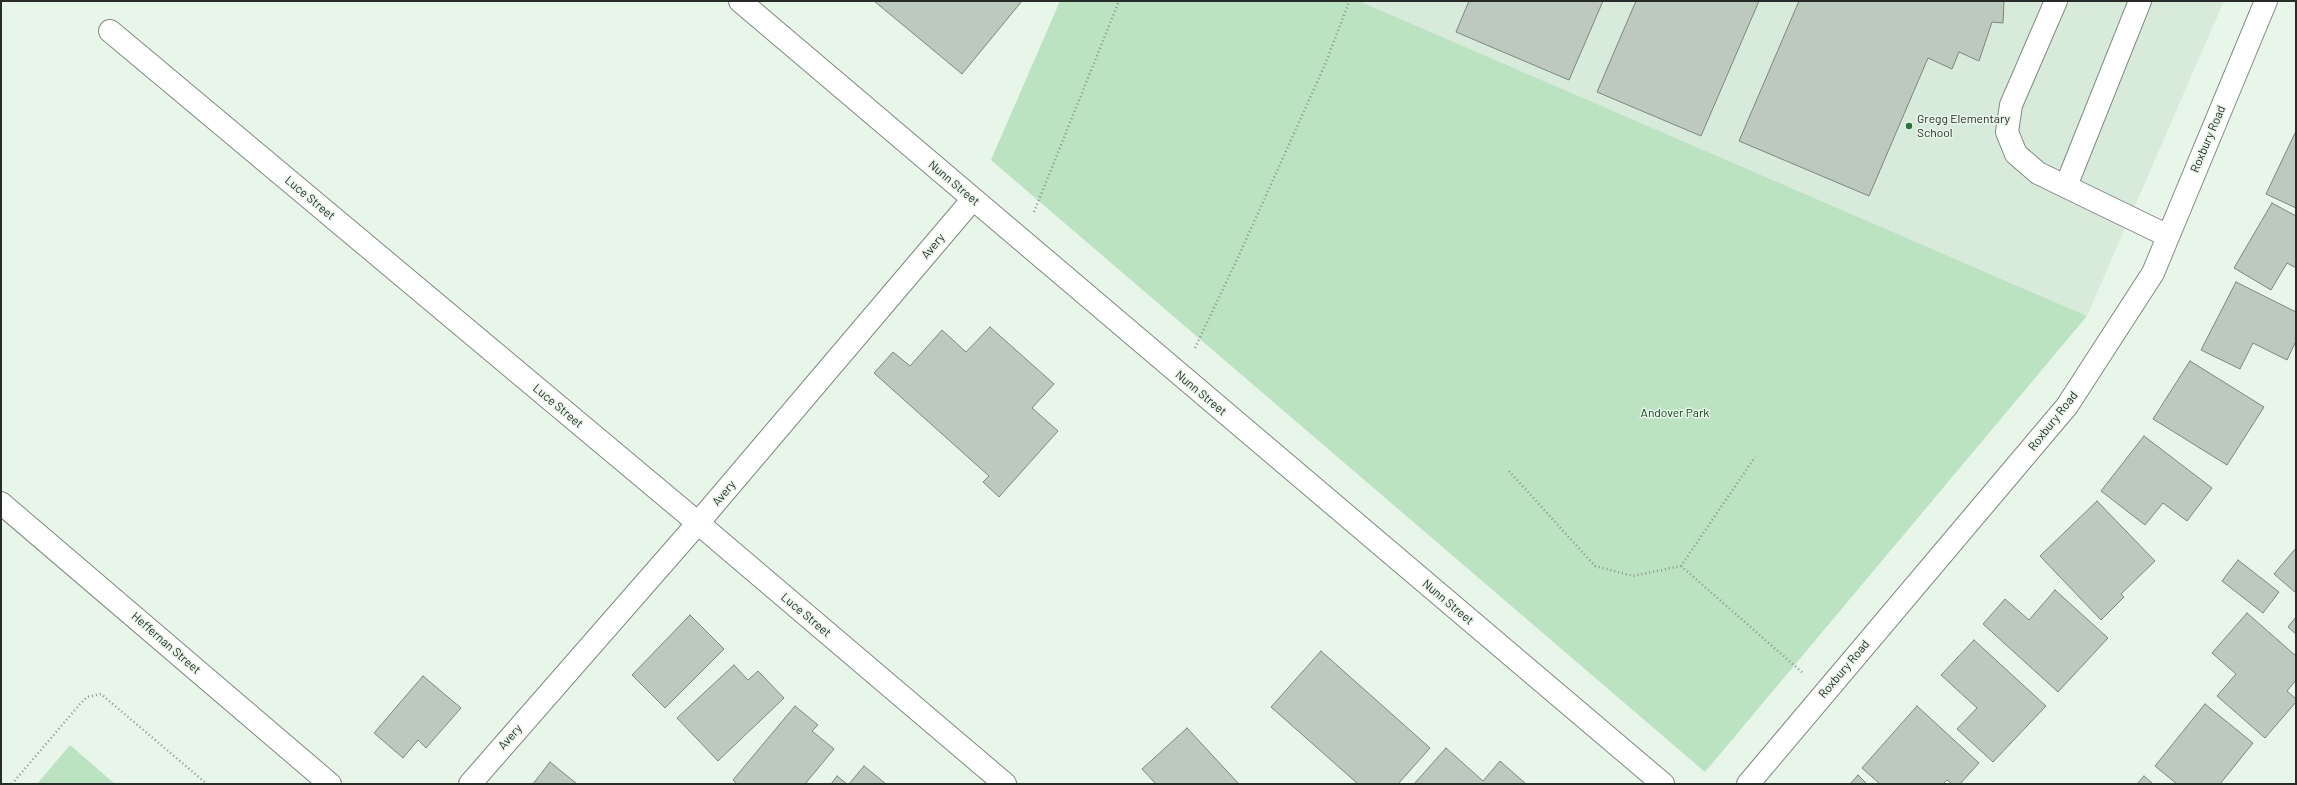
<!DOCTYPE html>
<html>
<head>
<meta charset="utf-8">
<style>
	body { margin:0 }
	#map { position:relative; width:2297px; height:785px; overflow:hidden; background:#e8f5e9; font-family:Barlow,sans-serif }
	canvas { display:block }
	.frame { position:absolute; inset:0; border:2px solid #272c28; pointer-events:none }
</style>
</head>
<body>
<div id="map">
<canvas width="2297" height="785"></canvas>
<div class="frame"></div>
</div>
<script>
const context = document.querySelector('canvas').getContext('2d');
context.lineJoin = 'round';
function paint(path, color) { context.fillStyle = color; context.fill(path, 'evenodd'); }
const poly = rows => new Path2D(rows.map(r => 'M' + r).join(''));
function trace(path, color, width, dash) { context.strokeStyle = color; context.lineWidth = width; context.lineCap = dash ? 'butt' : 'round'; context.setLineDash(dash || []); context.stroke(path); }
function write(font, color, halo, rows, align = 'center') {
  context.font = font + ' Barlow,sans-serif'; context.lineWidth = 3; context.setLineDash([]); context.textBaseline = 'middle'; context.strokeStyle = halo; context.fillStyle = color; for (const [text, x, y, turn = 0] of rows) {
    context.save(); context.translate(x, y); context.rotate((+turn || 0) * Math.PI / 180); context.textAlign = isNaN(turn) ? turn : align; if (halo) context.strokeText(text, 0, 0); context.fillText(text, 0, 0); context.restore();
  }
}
const built = poly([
	[1359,1,2224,1,2087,316]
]);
const green = poly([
	[1060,1,1359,1,2087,316,1705,772,991,160],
	[70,745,115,784,37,784]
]);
const building = poly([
	[874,1,1022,1,962,74,874,1],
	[1469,1,1603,1,1569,80,1456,32,1469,1],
	[1636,1,1759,1,1701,136,1597,92,1636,1],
	[1799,1,2004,1,2003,23,1992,22,1979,61,1959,52,1952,69,1928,58,1869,196,1739,141,1799,1],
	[2296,131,2296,208,2266,194,2296,131],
	[2272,203,2296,216,2296,268,2287,263,2271,290,2234,268,2272,203],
	[2236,282,2296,312,2296,341,2287,360,2253,343,2240,369,2201,350,2236,282],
	[990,327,1054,384,1032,408,1058,431,999,497,983,482,989,476,874,373,893,352,910,366,942,330,966,352,990,327],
	[2190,361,2264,407,2227,465,2153,419,2190,361],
	[2144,436,2212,488,2187,521,2163,503,2145,525,2101,491,2144,436],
	[2097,501,2155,561,2121,594,2124,597,2101,620,2040,556,2097,501],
	[2296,548,2296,593,2274,574,2296,548],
	[2238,560,2279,592,2263,613,2222,581,2238,560],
	[2055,590,2108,638,2058,692,1983,624,2005,599,2029,620,2055,590],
	[2247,613,2296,656,2296,680,2287,691,2296,699,2296,702,2265,738,2217,696,2236,674,2212,653,2247,613],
	[690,615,724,649,665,708,632,675,690,615],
	[2296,617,2296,634,2288,627,2296,617],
	[1974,640,2046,706,1993,762,1957,729,1977,708,1941,675,1974,640],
	[1321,651,1430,748,1398,784,1358,784,1271,707,1321,651],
	[734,665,748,680,758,671,784,698,718,761,677,718,734,665],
	[423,676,461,708,426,748,418,740,403,758,374,733,423,676],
	[2205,704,2253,743,2220,784,2177,784,2155,766,2205,704],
	[795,706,818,725,812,731,834,749,805,784,737,784,733,780,795,706],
	[1917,706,1979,763,1960,784,1952,784,1947,780,1943,784,1880,784,1862,768,1917,706],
	[1187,728,1239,784,1156,784,1142,769,1187,728],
	[1446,748,1483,781,1500,761,1526,784,1414,784,1446,748],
	[550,762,577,784,533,784,550,762],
	[864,766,886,784,849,784,864,766],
	[1858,775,1867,784,1850,784,1858,775],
	[837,776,847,784,831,784,837,776],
	[2144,776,2153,784,2137,784,2144,776]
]);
const path = poly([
	[1034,212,1119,1],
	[1195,348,1240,253,1324,67,1349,2],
	[1509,471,1595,566,1633,576,1681,566,1755,457],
	[1681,566,1804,674],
	[12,784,80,704,87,697,101,694,207,784]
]);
const minor = poly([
	[740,1,1663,784],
	[2056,1,2011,105,2007,132,2016,154,2038,173,2168,236],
	[110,31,698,523,1005,784],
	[2066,186,2140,1],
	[1,503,330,784],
	[470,784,698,523,973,199],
	[1748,784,2067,406,2153,273,2266,1]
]);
const markers = [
	[1909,126,4,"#2c723d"]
];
const poiNames = [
	["Gregg Elementary",1917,119],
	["School",1917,133]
];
const streetNames = [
	["Roxbury Road",2208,139,-67],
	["Nunn Street",954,183,40],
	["Luce Street",310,198,40],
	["Avery",933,246,-50],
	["Nunn Street",1201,393,40],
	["Luce Street",558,406,40],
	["Roxbury Road",2053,421,-52],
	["Avery",724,493,-50],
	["Nunn Street",1448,602,40],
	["Luce Street",806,615,40],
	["Heffernan Street",166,643,41],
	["Roxbury Road",1844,669,-50],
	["Avery",510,737,-49]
];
const parkNames = [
	["Andover Park",1675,413]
];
paint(built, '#d8ebda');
paint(green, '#bbe2c1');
paint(building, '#bdc9be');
trace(building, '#7c877d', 1);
trace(minor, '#7e8a80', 24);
trace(path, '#8b948c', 2.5, [1, 3]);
trace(minor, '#fff', 22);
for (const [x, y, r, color] of markers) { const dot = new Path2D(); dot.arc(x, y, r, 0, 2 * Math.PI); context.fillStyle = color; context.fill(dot); trace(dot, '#e8f5e9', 1.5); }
write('12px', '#272c28', '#e8f5e9', poiNames, 'left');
write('12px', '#272c28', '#e8f5e9', streetNames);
write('12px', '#0e441e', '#e8f5e9', parkNames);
</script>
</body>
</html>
